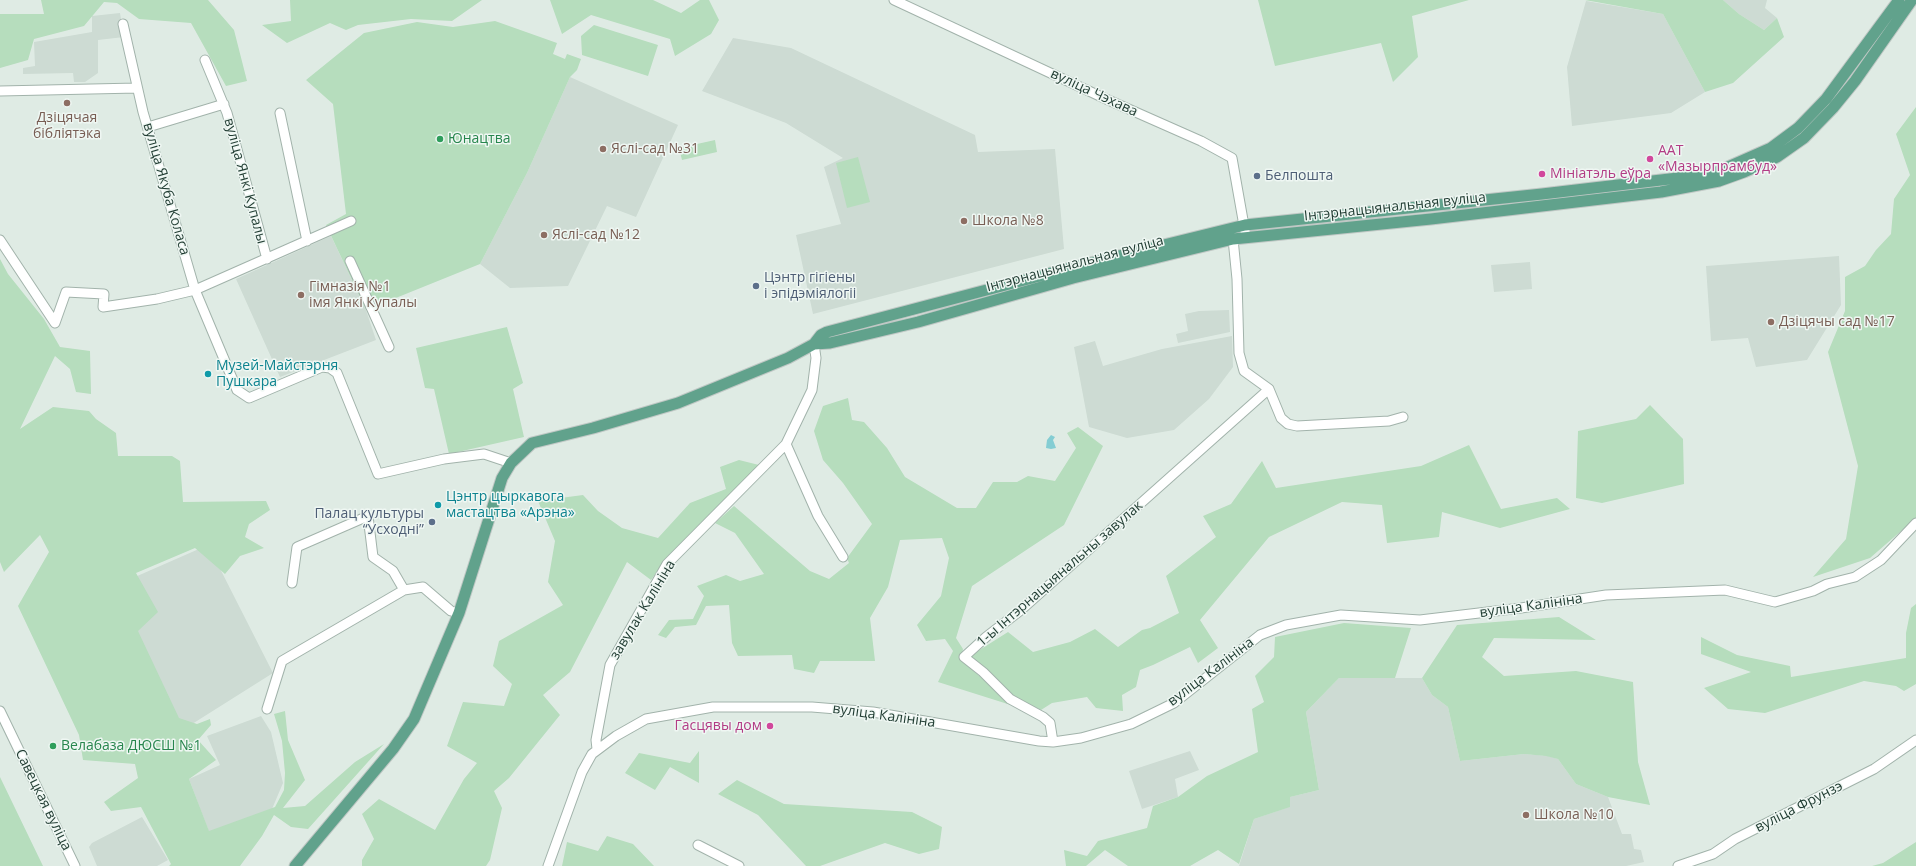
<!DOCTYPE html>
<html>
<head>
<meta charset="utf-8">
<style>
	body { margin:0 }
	canvas { display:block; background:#dfebe4 }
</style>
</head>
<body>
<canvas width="1916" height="866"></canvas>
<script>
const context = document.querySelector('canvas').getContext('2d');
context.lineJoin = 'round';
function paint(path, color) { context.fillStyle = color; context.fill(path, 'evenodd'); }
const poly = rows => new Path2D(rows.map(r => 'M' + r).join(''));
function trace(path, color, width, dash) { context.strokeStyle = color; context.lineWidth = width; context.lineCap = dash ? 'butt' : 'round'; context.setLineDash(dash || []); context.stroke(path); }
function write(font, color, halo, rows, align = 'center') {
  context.font = font + ' "Open Sans",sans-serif'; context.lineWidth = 3; context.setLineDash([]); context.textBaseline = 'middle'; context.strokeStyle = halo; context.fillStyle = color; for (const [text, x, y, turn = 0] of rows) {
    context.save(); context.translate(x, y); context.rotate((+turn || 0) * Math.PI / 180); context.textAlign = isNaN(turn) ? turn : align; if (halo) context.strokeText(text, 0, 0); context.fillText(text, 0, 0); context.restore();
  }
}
const built = poly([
	[1723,0,1767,0,1765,8,1777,18,1764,30,1739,14],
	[1586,1,1663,14,1705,92,1671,113,1572,126,1567,67],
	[120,13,124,37,98,40,98,73,85,82,74,82,73,73,23,74,23,68,35,66,34,42,92,32,92,16],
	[733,38,791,48,975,135,978,152,1055,149,1064,249,813,314,796,235,841,224,824,167,843,158,786,123,702,91],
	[570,77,678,125,636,217,607,206,568,286,510,288,480,264,527,173],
	[331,236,366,310,376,340,280,377,236,279],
	[1839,256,1841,305,1807,360,1756,367,1748,338,1711,341,1706,266],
	[1530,262,1532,289,1494,292,1491,265],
	[1229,310,1230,332,1178,343,1176,334,1188,331,1185,314,1199,311],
	[1232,336,1233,367,1209,399,1174,430,1127,438,1089,427,1074,347,1095,341,1103,366,1162,349],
	[208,545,273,673,181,731,128,625,135,577],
	[1339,678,1422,678,1432,695,1448,707,1460,761,1524,754,1548,756,1558,759,1576,784,1608,797,1622,834,1631,834,1634,849,1641,850,1644,862,1626,866,1239,866,1254,819,1289,807,1290,797,1319,790,1306,712],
	[261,716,271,732,283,783,272,809,209,832,189,779,220,765,207,736],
	[1190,751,1199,770,1175,779,1178,797,1142,809,1129,771],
	[142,817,168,860,157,866,97,866,89,847,92,843]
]);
const green = poly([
	[41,0,208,0,234,30,247,81,226,86,191,23,139,19,117,3,104,2,84,26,34,39,28,60,0,68,0,14,44,14],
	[290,0,482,0,452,21,411,19,358,25,346,30,330,23,287,43,262,25,291,21],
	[550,0,653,0,681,13,700,0,709,0,719,20,711,34,675,56,670,39,591,15,562,34],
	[1258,0,1469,0,1412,16,1418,57,1393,82,1381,43,1275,66],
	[1585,0,1723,0,1739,14,1764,30,1777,18,1784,37,1733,83,1705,92,1663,14],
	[495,21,557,43,553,54,565,59,567,54,581,59,577,70,570,77,527,173,480,264,366,310,326,225,346,214,333,104,306,80,364,33,417,22,453,27],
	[594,25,658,45,648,76,582,55,581,36],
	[1916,107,1916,518,1870,558,1813,577,1846,539,1858,466,1828,352,1845,311,1845,277,1865,266,1876,250,1891,234,1894,199,1910,175,1896,134],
	[715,140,717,152,682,160,679,148],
	[858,157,870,202,847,208,836,163],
	[0,259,8,274,44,319,60,347,90,351,91,394,76,392,70,369,55,356,20,429,53,407,89,411,96,419,116,433,118,456,172,456,180,461,183,502,266,501,270,510,249,524,245,537,264,548,240,556,225,574,195,548,136,573,158,612,138,631,179,718,197,724,210,719,211,725,198,740,216,760,189,779,209,831,275,807,284,790,285,773,282,741,274,714,285,711,288,740,305,780,283,808,305,806,355,762,384,744,308,829,291,827,274,815,262,836,240,866,169,866,171,864,141,807,111,811,104,802,138,778,135,764,83,760,79,735,18,606,49,552,40,535,4,572,0,562],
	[507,327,523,383,513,389,524,437,449,454,434,389,425,388,416,348],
	[848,398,852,420,864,422,887,448,905,477,957,508,976,508,993,482,1017,482,1028,476,1055,481,1076,448,1067,433,1078,427,1103,446,1064,525,972,586,956,638,963,649,961,660,1014,706,938,682,953,651,945,639,926,641,917,625,941,596,949,558,942,538,900,540,888,587,870,618,875,661,820,661,814,673,794,669,792,655,738,656,732,643,729,605,706,606,696,625,675,627,666,638,658,635,669,620,693,619,704,596,697,586,726,575,740,581,764,574,735,533,715,523,734,506,810,571,829,579,849,563,847,558,872,524,843,483,823,460,814,431,823,406],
	[1650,405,1683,439,1684,484,1602,503,1576,498,1578,431,1636,419],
	[1469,445,1501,509,1557,498,1570,509,1500,528,1442,512,1439,537,1387,543,1382,505,1342,502,1269,537,1200,620,1218,648,1198,663,1190,647,1153,665,1140,670,1136,687,1122,695,1123,711,1096,708,1087,697,1052,703,1041,710,1014,697,970,656,1008,632,1033,652,1070,642,1095,629,1118,647,1142,630,1150,628,1179,613,1166,576,1216,537,1203,516,1231,504,1262,461,1276,488,1421,466],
	[739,460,759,465,665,560,651,580,627,562,570,672,543,695,560,715,509,778,494,791,502,808,490,860,486,866,362,866,362,860,374,839,362,814,379,799,435,830,464,779,477,763,447,746,463,702,504,706,512,684,493,666,499,641,563,605,548,582,555,541,538,501,583,495,598,511,622,528,658,538,690,503,726,489,720,467],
	[1916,604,1916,684,1904,691,1896,686,1864,681,1765,713,1728,709,1704,688,1751,672,1701,654,1701,637,1737,655,1790,666,1791,677,1906,658,1906,633,1911,608],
	[1559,617,1596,640,1494,638,1482,657,1504,676,1576,671,1633,682,1638,762,1650,805,1608,797,1576,784,1558,759,1546,756,1524,754,1460,761,1448,707,1432,695,1422,678,1457,625],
	[1344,623,1411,628,1395,678,1339,678,1306,712,1319,790,1290,797,1290,807,1254,819,1239,864,1218,850,1190,866,1128,866,1105,850,1086,866,1066,866,1064,850,1087,856,1098,841,1147,828,1153,806,1178,797,1207,776,1258,752,1252,709,1264,702,1255,676,1274,657,1275,637],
	[699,751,699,783,670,767,655,790,625,773,639,753,690,763],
	[0,777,14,806,43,866,0,866],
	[737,780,784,804,912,812,942,827,939,849,919,854,885,843,820,866,806,866,758,815,718,794],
	[607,836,633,844,654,866,562,866,567,842,598,851],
	[1916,842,1916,866,1872,866,1883,863]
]);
const water = poly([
	[1051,435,1055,437,1053,440,1056,448,1051,449,1046,448,1047,440]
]);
const minor = poly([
	[894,0,1106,99,1201,141,1232,158,1246,237],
	[123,24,143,112,195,290,237,390,249,398,322,367,330,368,337,373,378,474,444,459,484,454,511,463],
	[205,60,227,113,267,259],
	[0,91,137,88],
	[280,113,307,241],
	[148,127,224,104],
	[1233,239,1237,279,1239,353,1244,371,1269,389],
	[0,240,55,323,66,292,104,294,103,307,157,299,195,290,351,221],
	[350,261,389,347],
	[786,444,818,516,843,557],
	[292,583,297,547,368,516,373,557,393,571,404,590],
	[267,709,282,661,404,590,423,587,451,611,459,613],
	[0,711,75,866],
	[1053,742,1050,723,1043,717,1010,699,983,672,964,657,986,637,1021,610,1269,389,1281,418,1288,424,1297,426,1389,421,1403,417],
	[597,749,596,740,610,665,667,564,786,444,812,390,816,358,814,344],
	[698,845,739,866],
	[548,866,582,772,592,754,616,736,646,719,713,707,812,707,873,712,1039,741,1053,742,1081,738,1131,724,1174,703,1260,635,1286,625,1341,615,1420,620,1521,608,1606,595,1725,590,1775,602,1813,591,1827,584,1855,577,1881,560,1916,523],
	[1678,866,1713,854,1735,839,1874,769,1916,740]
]);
const major = poly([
	[814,344,821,335,827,332,1070,268,1245,225,1542,194,1712,174,1771,148,1798,128,1826,99,1899,0],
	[295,866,393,749,414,719,459,613,502,478,511,463,532,443,593,428,678,403,788,358,814,344,830,343,918,322,1073,278,1233,239,1431,219,1661,192,1719,181,1744,172,1777,157,1804,138,1833,108,1855,81,1912,0]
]);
const markers = [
	[67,103,4,"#8d6e63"],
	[440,139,4,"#2e9e5b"],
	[603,149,4,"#8d6e63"],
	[1650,159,4,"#d1479c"],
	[1542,174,4,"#d1479c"],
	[1257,176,4,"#5c6f8a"],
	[964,221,4,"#8d6e63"],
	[544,235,4,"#8d6e63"],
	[756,286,4,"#5c6f8a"],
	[301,295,4,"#8d6e63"],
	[1771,322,4,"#8d6e63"],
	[208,374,4,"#0f9aa8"],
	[438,505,4,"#0f9aa8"],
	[432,522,4,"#5c6f8a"],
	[770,726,4,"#d1479c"],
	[53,746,4,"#2e9e5b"],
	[1526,815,4,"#8d6e63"]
];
const streetNames = [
	["вуліца Чэхава",1094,93,25],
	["вуліца Янкі Купалы",245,181,75],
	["вуліца Якуба Коласа",166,189,74],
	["Інтэрнацыянальная вуліца",1395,207,-6],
	["Інтэрнацыянальная вуліца",1075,264,-15],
	["1-ы Інтэрнацыянальны завулак",1060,574,-41],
	["вуліца Калініна",1531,606,-8],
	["завулак Калініна",643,610,-59],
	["вуліца Калініна",1211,672,-37],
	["вуліца Калініна",884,716,8],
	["Савецкая вуліца",43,800,64],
	["вуліца Фрунзэ",1799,807,-27]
];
const educationNames = [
	["Дзіцячая",67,118,"center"],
	["бібліятэка",67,134,"center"],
	["Яслі-сад №31",611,149],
	["Школа №8",972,221],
	["Яслі-сад №12",552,235],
	["Гімназія №1",309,287],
	["імя Янкі Купалы",309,303],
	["Дзіцячы сад №17",1779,322],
	["Школа №10",1534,815]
];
const leisureNames = [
	["Юнацтва",448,139],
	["Велабаза ДЮСШ №1",61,746]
];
const hotelNames = [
	["ААТ",1658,151],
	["«Мазырпрамбуд»",1658,167],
	["Мініатэль еўра",1550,174],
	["Гасцявы дом",762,726,"right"]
];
const serviceNames = [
	["Белпошта",1265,176],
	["Цэнтр гігіены",764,278],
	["і эпідэміялогіі",764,294],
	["Палац культуры",424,514,"right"],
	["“Усходні”",424,530,"right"]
];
const cultureNames = [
	["Музей-Майстэрня",216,366],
	["Пушкара",216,382],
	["Цэнтр цыркавога",446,497],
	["мастацтва «Арэна»",446,513]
];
paint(built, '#cddbd3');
paint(green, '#b6ddbd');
paint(water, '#84cdd3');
trace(minor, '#a2b3ab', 11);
trace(major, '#c0c8c5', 13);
trace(minor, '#fff', 9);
trace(major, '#61a28c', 11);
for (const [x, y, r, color] of markers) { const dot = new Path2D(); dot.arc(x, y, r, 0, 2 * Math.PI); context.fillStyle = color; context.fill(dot); trace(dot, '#eff7f3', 1.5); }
write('14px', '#1f3b31', '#eff7f3', streetNames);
write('14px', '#785e54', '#eff7f3', educationNames, 'left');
write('14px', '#27864d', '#eff7f3', leisureNames, 'left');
write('14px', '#b23c85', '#eff7f3', hotelNames, 'left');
write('14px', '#4e5e75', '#eff7f3', serviceNames, 'left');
write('14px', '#0d838f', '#eff7f3', cultureNames, 'left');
</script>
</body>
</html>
